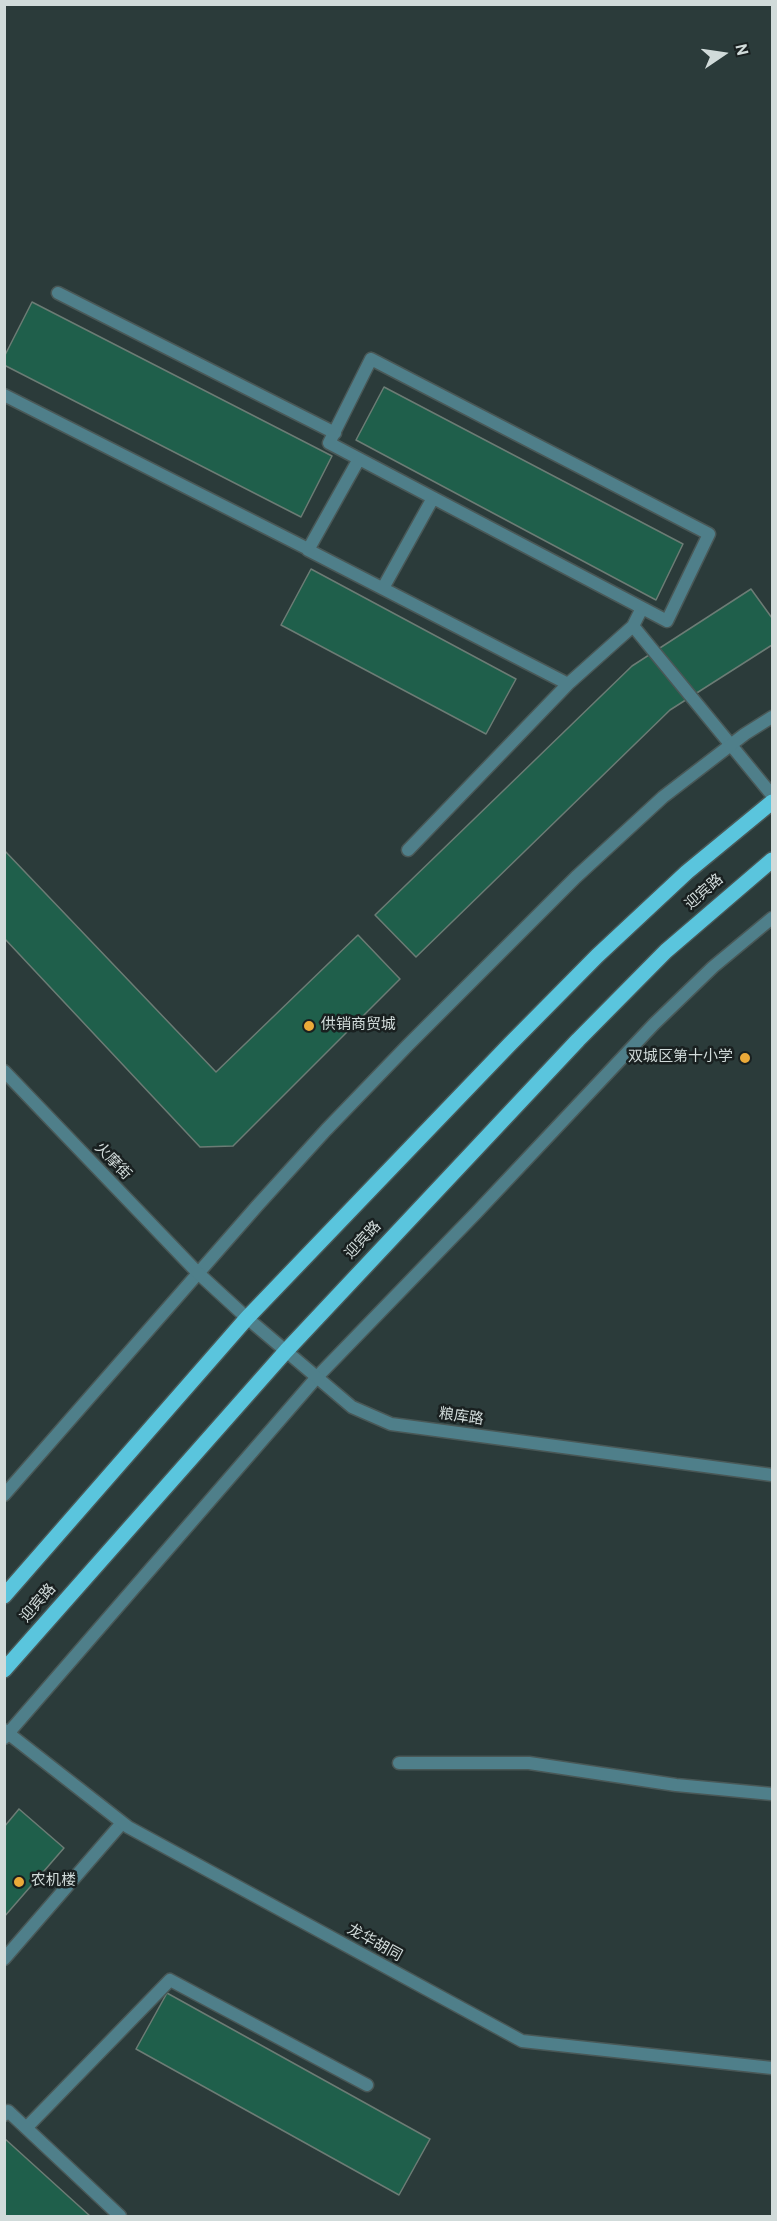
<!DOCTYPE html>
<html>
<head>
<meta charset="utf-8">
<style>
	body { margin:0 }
	#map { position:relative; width:777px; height:2221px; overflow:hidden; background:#2b3b3a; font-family:Overpass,sans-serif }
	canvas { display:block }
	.frame { position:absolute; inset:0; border:6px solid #d1dbda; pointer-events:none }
	.north { position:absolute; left:693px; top:24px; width:60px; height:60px; -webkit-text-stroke:4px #192020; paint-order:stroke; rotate:77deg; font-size:16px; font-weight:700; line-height:24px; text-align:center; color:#d1dbda }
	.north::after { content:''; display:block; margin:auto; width:21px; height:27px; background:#d1dbda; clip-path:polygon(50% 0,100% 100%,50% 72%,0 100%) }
</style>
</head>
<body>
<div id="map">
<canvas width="777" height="2221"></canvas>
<div class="frame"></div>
<div class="north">N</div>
</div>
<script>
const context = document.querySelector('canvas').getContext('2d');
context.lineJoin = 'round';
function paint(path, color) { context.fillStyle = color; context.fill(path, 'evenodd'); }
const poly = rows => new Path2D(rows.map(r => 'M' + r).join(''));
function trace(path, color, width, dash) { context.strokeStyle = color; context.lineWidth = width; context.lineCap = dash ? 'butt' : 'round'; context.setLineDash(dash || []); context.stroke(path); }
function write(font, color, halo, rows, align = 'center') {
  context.font = font + ' Overpass,"Noto Sans SC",sans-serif'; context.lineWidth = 5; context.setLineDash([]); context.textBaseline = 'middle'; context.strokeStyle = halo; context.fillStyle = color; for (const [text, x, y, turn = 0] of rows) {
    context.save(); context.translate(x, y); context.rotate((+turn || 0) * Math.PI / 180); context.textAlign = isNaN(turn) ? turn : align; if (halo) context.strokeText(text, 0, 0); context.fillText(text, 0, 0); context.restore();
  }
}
const building = poly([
	[32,302,332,456,301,517,4,365,4,357,32,302],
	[384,387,683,544,656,600,356,440,384,387],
	[311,569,516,679,486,734,281,625,311,569],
	[751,589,772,618,772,645,670,710,416,957,375,915,632,666,751,589],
	[4,850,216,1072,358,935,400,979,233,1146,200,1147,4,938,4,850],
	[19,1809,64,1848,4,1917,4,1827,19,1809],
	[167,1993,430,2139,399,2195,136,2049,167,1993],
	[4,2138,90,2216,4,2216,4,2138]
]);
const service = poly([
	[58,293,335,433],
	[371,359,709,534,667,621,329,443,371,359],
	[4,395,310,550],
	[359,459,308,550,568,684,633,626],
	[383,588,433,498],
	[642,608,633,626,772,795],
	[408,850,568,684],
	[399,1763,529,1763,676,1785,772,1794],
	[4,1959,122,1823],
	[4,2115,8,2111,120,2216],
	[26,2128,170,1980,367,2085]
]);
const minor = poly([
	[4,1495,257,1206,326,1130,407,1046,576,877,663,797,745,734,772,717],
	[4,1730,128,1827,522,2041,772,2068],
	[4,1738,317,1377,476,1213,654,1024,713,967,772,918]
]);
const tertiary = poly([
	[4,1071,198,1273,247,1318,352,1407,391,1424,772,1475]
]);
const primary = poly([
	[4,1596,247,1318,510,1044,597,956,687,872,772,802],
	[4,1670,286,1351,578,1040,666,951,772,860]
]);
const markers = [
	[309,1026,6,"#ebaa39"],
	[745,1058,6,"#ebaa39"],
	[19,1882,6,"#ebaa39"]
];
const streetNames = [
	["迎宾路",705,893,-41],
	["火摩街",112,1162,46],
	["迎宾路",364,1241,-47],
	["粮库路",461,1418,8],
	["迎宾路",39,1604,-49],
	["龙华胡同",374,1944,29]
];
const poiNames = [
	["供销商贸城",321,1026],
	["双城区第十小学",733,1058,"right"],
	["农机楼",31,1882]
];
paint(building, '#1f5f4b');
trace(building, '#6c7c75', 1.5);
trace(service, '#495857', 15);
trace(minor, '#495857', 15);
trace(tertiary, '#495857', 15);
trace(primary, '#495857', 18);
trace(service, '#4f7f8a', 12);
trace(minor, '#4f7f8a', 12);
trace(tertiary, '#4f7f8a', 12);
trace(primary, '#5ac5dd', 15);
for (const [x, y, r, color] of markers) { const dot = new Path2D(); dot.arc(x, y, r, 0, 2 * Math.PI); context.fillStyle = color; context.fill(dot); trace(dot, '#192020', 2); }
write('15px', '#d1dbda', '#192020', streetNames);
write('15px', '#d1dbda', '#192020', poiNames, 'left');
</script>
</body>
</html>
